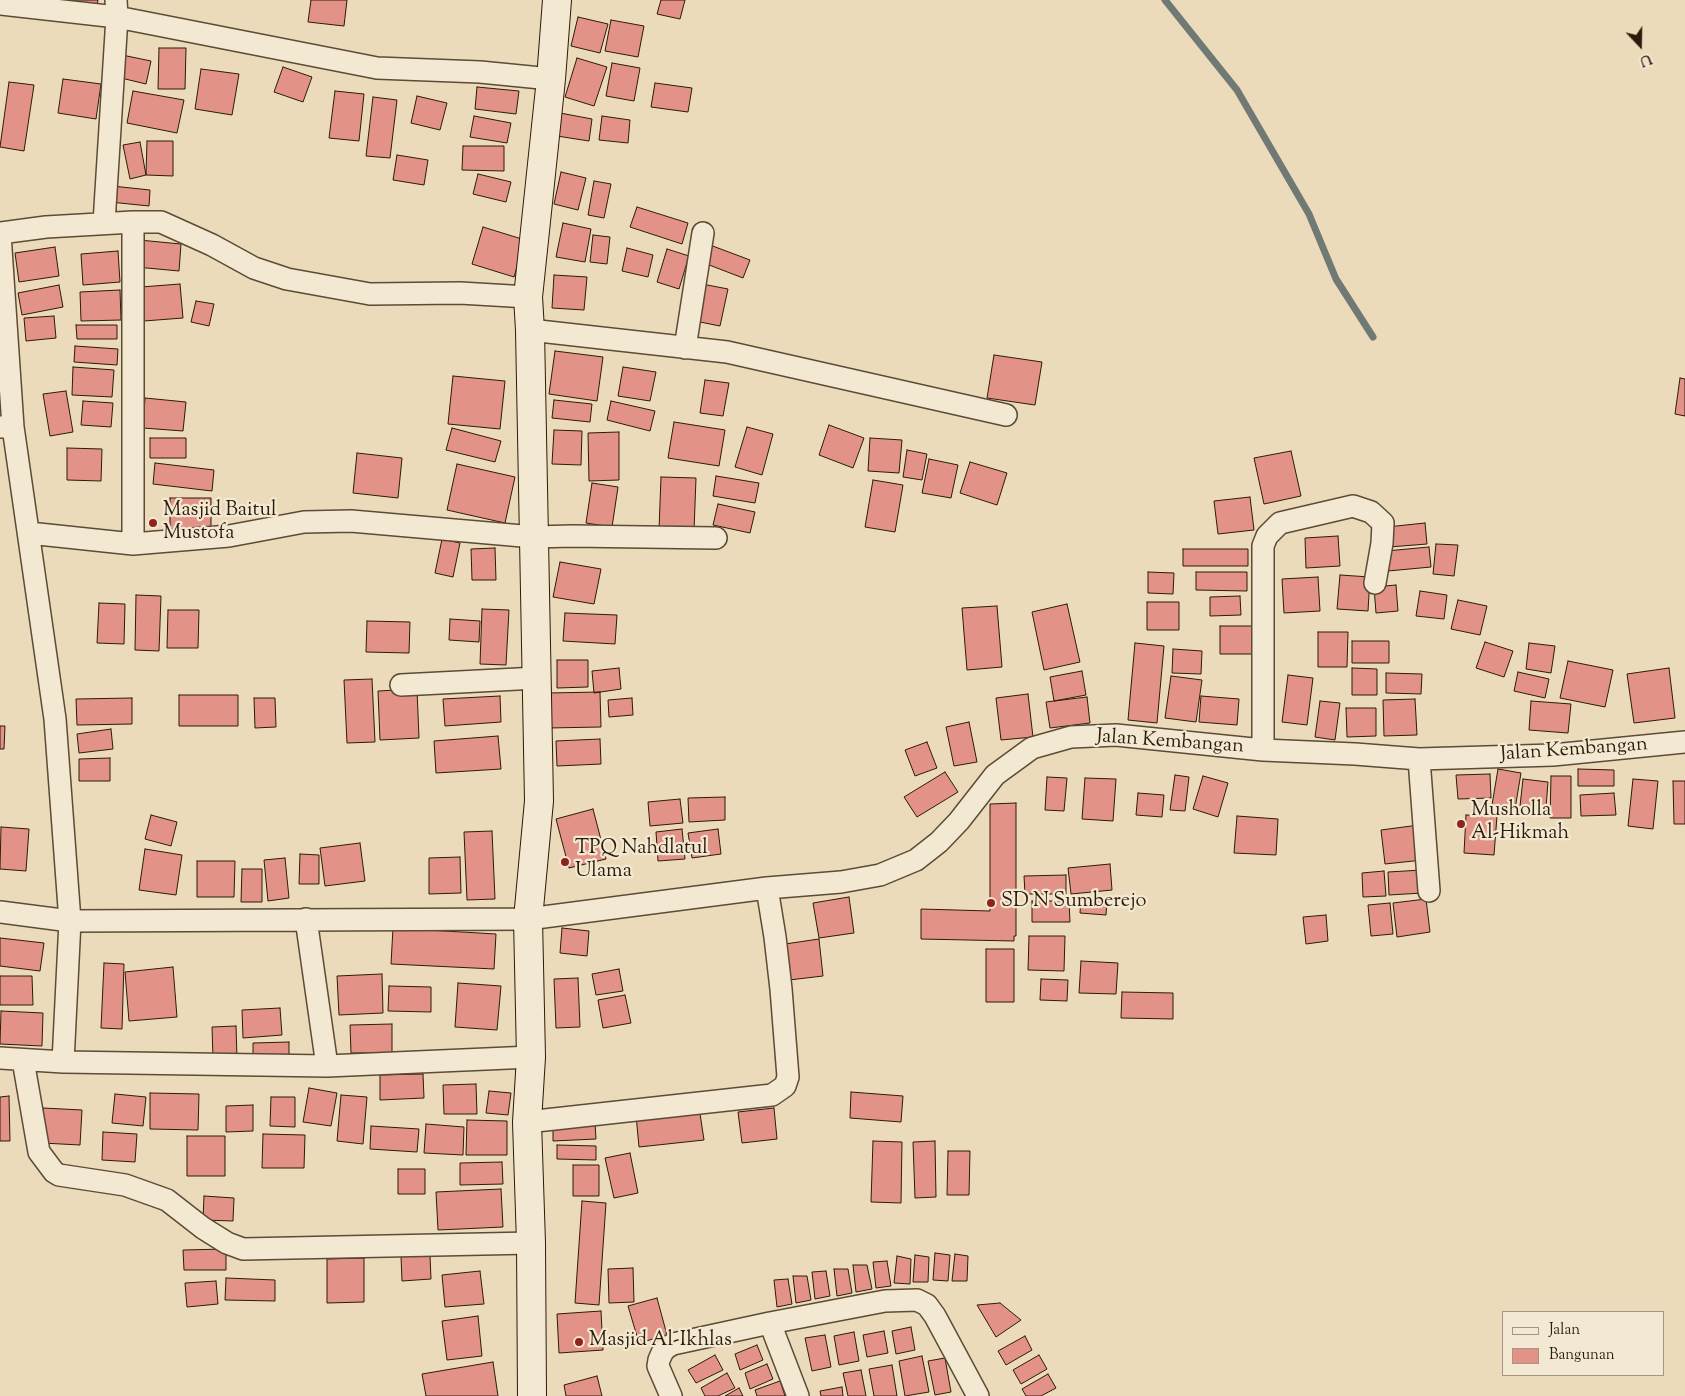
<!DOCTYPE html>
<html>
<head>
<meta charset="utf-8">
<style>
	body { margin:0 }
	#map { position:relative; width:1685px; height:1396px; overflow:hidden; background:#ecdbba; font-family:"Sorts Mill Goudy",serif }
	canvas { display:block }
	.legend { position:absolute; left:1502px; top:1311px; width:162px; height:65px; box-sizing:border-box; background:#f3e8d2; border:1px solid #a39682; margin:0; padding:6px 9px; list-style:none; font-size:15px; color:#2c1b0a }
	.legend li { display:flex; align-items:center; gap:10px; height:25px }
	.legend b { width:25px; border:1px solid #a39682 }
	.north { position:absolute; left:1615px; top:20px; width:50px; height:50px; -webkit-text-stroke:4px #f3e8d2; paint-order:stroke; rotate:159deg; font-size:14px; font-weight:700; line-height:20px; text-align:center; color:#2c1b0a }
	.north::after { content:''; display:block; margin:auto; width:18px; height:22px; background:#2c1b0a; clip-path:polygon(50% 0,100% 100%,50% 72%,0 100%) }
</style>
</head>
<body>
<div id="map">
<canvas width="1685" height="1396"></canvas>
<ul class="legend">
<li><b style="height:6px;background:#f3e8d2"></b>Jalan</li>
<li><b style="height:14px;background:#e29287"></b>Bangunan</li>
</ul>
<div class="north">U</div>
</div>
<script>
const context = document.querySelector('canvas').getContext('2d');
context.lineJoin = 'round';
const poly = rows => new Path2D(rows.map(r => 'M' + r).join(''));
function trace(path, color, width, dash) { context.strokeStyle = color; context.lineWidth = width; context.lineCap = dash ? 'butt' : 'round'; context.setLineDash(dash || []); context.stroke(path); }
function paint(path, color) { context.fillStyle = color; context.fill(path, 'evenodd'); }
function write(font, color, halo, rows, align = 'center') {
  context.font = font + ' "Sorts Mill Goudy",serif'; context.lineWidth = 4.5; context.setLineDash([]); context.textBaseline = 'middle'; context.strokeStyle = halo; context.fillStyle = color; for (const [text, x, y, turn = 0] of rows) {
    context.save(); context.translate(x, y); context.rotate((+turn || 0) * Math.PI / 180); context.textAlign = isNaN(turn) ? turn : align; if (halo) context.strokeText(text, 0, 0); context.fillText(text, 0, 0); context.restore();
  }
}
const stream = poly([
	[1165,0,1237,90,1309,214,1336,279,1373,337]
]);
const building = poly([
	[57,0,98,0,96,10,57,0],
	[311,0,347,0,344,26,308,22,311,0],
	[661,0,685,0,680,19,657,14,661,0],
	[578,17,608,24,600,53,571,46,578,17],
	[611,20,644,26,638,57,605,51,611,20],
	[159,48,186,48,185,89,158,89,159,48],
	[122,55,151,61,146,84,117,77,122,55],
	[577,58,607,67,594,106,565,97,577,58],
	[612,63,640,68,634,101,606,96,612,63],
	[283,67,312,77,303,102,274,92,283,67],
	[201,69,239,74,232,115,195,109,201,69],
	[63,79,101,84,96,119,58,113,63,79],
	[9,82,34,85,24,151,0,147,9,82],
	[655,83,692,88,688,112,651,107,655,83],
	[477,87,519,91,516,114,475,109,477,87],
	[133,91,184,100,177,133,127,123,133,91],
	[335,91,364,94,359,141,329,138,335,91],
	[417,96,447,103,440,130,411,123,417,96],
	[373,97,397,100,390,158,366,156,373,97],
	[560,113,592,119,589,141,557,136,560,113],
	[474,116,511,123,507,143,470,137,474,116],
	[602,116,630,120,628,143,599,140,602,116],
	[147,141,173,141,173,176,146,175,147,141],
	[140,142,146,175,130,179,123,145,140,142],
	[463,146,504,146,504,171,462,170,463,146],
	[397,155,428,160,424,185,393,180,397,155],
	[561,172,586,178,578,210,554,204,561,172],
	[478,174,511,182,506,202,473,194,478,174],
	[594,181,611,184,604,218,588,215,594,181],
	[112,186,150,190,149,206,110,202,112,186],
	[637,207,688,223,682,244,630,227,637,207],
	[563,223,591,229,585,262,556,257,563,223],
	[483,227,525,240,514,277,472,264,483,227],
	[593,235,610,237,607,264,590,262,593,235],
	[139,240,181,244,179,271,136,267,139,240],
	[710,245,750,260,743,278,704,263,710,245],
	[55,247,59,276,19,282,15,253,55,247],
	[627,248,653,255,648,277,622,271,627,248],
	[667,249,689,256,679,289,657,282,667,249],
	[118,251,120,282,83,285,81,254,118,251],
	[554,275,587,277,584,310,552,308,554,275],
	[697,283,728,289,720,326,690,320,697,283],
	[180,284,183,318,144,321,141,287,180,284],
	[59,285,63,307,22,315,18,293,59,285],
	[120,290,121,320,81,321,80,292,120,290],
	[196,301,214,304,209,326,191,322,196,301],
	[54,316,56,338,26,341,24,318,54,316],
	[76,325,117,325,117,339,77,339,76,325],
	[75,346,118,349,117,365,74,362,75,346],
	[555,351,603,357,597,401,549,394,555,351],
	[994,355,1042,362,1035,405,987,398,994,355],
	[73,367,114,370,112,397,72,395,73,367],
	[623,367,656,372,650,401,618,396,623,367],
	[453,376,505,381,500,429,448,424,453,376],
	[1680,378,1685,379,1685,416,1675,414,1680,378],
	[705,380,729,383,723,416,700,413,705,380],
	[66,391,73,432,50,436,43,394,66,391],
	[145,398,186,402,183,431,143,428,145,398],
	[554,400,592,404,590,422,552,418,554,400],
	[83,401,113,403,111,427,81,425,83,401],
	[611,401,655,411,650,431,607,420,611,401],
	[674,422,725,430,719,466,668,458,674,422],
	[829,425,864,438,853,468,819,455,829,425],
	[747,427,773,434,762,475,735,467,747,427],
	[452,428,501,441,495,462,446,450,452,428],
	[554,430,582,431,581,465,552,464,554,430],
	[619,432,619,480,589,481,588,433,619,432],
	[150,438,186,438,186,458,150,458,150,438],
	[870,438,902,440,899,473,868,471,870,438],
	[67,448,102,449,101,481,67,480,67,448],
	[907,450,927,454,922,480,903,477,907,450],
	[1291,451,1301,496,1264,504,1254,458,1291,451],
	[357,453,402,458,398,498,353,493,357,453],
	[929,459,958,465,951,498,922,493,929,459],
	[970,462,1007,473,997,505,960,493,970,462],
	[155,463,214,470,212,491,153,484,155,463],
	[457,464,515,477,505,523,447,510,457,464],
	[716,476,759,483,755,503,713,496,716,476],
	[661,477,696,478,694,531,659,530,661,477],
	[873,480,903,485,895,532,865,527,873,480],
	[592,483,618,487,612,527,586,523,592,483],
	[1250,497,1254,530,1218,534,1214,501,1250,497],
	[170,498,211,498,211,530,170,530,170,498],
	[718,504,755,512,750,533,713,525,718,504],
	[1425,523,1427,544,1389,547,1387,527,1425,523],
	[1338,536,1340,566,1306,568,1305,538,1338,536],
	[442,539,460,543,453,577,435,573,442,539],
	[1436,544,1458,545,1454,576,1433,574,1436,544],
	[1429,547,1431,567,1388,571,1386,551,1429,547],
	[495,548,496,580,472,580,471,549,495,548],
	[1183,549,1248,549,1248,566,1183,566,1183,549],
	[560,562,601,569,594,604,553,597,560,562],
	[1148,572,1174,573,1173,594,1148,593,1148,572],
	[1196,572,1247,572,1247,591,1196,590,1196,572],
	[1340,575,1370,577,1368,611,1337,609,1340,575],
	[1318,577,1320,611,1284,613,1282,579,1318,577],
	[1396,585,1398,611,1376,613,1374,587,1396,585],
	[1420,591,1447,595,1444,619,1416,616,1420,591],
	[136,595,161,596,159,651,135,650,136,595],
	[1240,596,1241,615,1210,616,1210,597,1240,596],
	[1458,600,1487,606,1480,635,1451,629,1458,600],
	[1147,602,1179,602,1179,630,1147,630,1147,602],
	[99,603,125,604,124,644,97,643,99,603],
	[1067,604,1080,662,1044,670,1032,612,1067,604],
	[997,606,1002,667,967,670,962,608,997,606],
	[482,609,509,610,506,665,480,664,482,609],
	[168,610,199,610,198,648,167,648,168,610],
	[565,613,617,615,615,644,563,641,565,613],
	[450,619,480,621,479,642,449,640,450,619],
	[367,621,410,622,409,653,366,652,367,621],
	[1220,626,1253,626,1253,654,1220,654,1220,626],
	[1318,632,1348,632,1347,667,1318,667,1318,632],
	[1352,641,1389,641,1389,663,1352,663,1352,641],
	[1485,642,1513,651,1504,677,1476,668,1485,642],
	[1135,643,1164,646,1157,723,1128,720,1135,643],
	[1529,643,1555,646,1551,673,1526,669,1529,643],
	[1173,649,1202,651,1201,674,1172,673,1173,649],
	[557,660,588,660,588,687,557,688,557,660],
	[1568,661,1613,670,1605,707,1560,698,1568,661],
	[619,668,621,689,594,693,592,671,619,668],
	[1352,668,1377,669,1377,695,1352,695,1352,668],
	[1669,668,1675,718,1634,723,1627,674,1669,668],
	[1082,671,1086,695,1054,701,1050,677,1082,671],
	[1518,672,1549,679,1545,698,1514,691,1518,672],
	[1386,673,1422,674,1421,694,1386,693,1386,673],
	[1288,675,1313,678,1307,725,1282,722,1288,675],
	[1171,676,1202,680,1196,722,1165,718,1171,676],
	[372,679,375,742,347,743,344,680,372,679],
	[417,689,419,738,380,740,378,691,417,689],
	[600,692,601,727,548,728,548,693,600,692],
	[1028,694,1033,737,1001,740,996,698,1028,694],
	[179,695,238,695,238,726,179,726,179,695],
	[500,696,501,722,445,726,443,699,500,696],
	[1201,696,1239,699,1237,725,1199,722,1201,696],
	[1087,697,1090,723,1050,728,1046,702,1087,697],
	[132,698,132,724,77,725,76,699,132,698],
	[254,698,275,698,276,727,255,728,254,698],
	[632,698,633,715,609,717,608,700,632,698],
	[1415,699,1417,735,1384,736,1383,700,1415,699],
	[1320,701,1340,703,1335,740,1315,737,1320,701],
	[1531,701,1571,704,1568,733,1529,730,1531,701],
	[1346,708,1376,708,1376,736,1347,737,1346,708],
	[969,722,977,762,954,766,946,727,969,722],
	[0,726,5,726,4,749,0,749,0,726],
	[111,729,113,749,79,753,77,734,111,729],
	[498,736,501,769,436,773,434,741,498,736],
	[600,739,601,764,557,766,556,741,600,739],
	[927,742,937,768,915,776,905,750,927,742],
	[110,758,110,781,79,781,79,759,110,758],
	[1498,769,1521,773,1515,809,1492,805,1498,769],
	[1578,769,1614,770,1614,786,1578,786,1578,769],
	[945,772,958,792,917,817,904,797,945,772],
	[1490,774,1491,798,1458,799,1456,775,1490,774],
	[1175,775,1189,777,1185,811,1170,810,1175,775],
	[1203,776,1228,783,1218,817,1193,809,1203,776],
	[1551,776,1571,776,1571,818,1550,818,1551,776],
	[1047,777,1067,778,1064,811,1045,810,1047,777],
	[1085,778,1116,779,1113,821,1082,819,1085,778],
	[1523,779,1548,782,1546,808,1520,806,1523,779],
	[1633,779,1658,781,1653,829,1628,826,1633,779],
	[1673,781,1685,781,1685,824,1674,824,1673,781],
	[1138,793,1164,795,1162,817,1136,815,1138,793],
	[1614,793,1616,815,1581,816,1580,795,1614,793],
	[725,797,725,820,689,822,688,798,725,797],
	[680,799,683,823,650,826,648,802,680,799],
	[1016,803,1016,936,1014,936,1014,941,921,939,921,909,990,911,990,804,1016,803],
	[593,809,606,859,569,868,556,819,593,809],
	[151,815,177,822,171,846,145,839,151,815],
	[1466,815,1497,816,1494,855,1464,853,1466,815],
	[1237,816,1278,819,1276,855,1234,853,1237,816],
	[1419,825,1423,860,1385,864,1381,830,1419,825],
	[1,827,29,829,26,871,0,869,1,827],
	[682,829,685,859,658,861,656,832,682,829],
	[718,829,721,854,692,858,688,833,718,829],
	[492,831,495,899,467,900,464,832,492,831],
	[360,843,365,881,325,886,320,848,360,843],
	[145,849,182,855,176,895,139,890,145,849],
	[300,854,319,855,319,884,299,884,300,854],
	[460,857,461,893,429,894,429,858,460,857],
	[285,858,289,898,268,901,264,860,285,858],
	[197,861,235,861,234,897,197,897,197,861],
	[1110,864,1112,890,1071,894,1068,868,1110,864],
	[242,869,262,869,262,902,241,902,242,869],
	[1422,870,1423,893,1389,895,1388,872,1422,870],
	[1384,871,1386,896,1363,897,1362,873,1384,871],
	[1066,875,1066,894,1025,894,1024,876,1066,875],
	[849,897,854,933,819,938,813,903,849,897],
	[1081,898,1107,899,1106,915,1080,913,1081,898],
	[1426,899,1430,932,1397,937,1393,903,1426,899],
	[1032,901,1069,901,1070,922,1032,922,1032,901],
	[1390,903,1393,934,1371,936,1368,905,1390,903],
	[1326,915,1328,941,1306,944,1303,917,1326,915],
	[393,928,496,934,494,969,391,964,393,928],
	[562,928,589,931,587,956,560,953,562,928],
	[1029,936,1065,936,1064,971,1028,970,1029,936],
	[0,938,44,943,40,971,0,966,0,938],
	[819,939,823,976,789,980,785,944,819,939],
	[986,949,1014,949,1014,1002,986,1002,986,949],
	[1081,961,1118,963,1116,994,1079,993,1081,961],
	[104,963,124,964,122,1029,101,1028,104,963],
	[173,967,177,1017,129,1021,125,972,173,967],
	[619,969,623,991,596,995,592,974,619,969],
	[382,974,383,1013,339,1015,337,976,382,974],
	[0,976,32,976,33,1005,0,1005,0,976],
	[578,978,580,1027,556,1028,554,979,578,978],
	[1041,979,1068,980,1067,1001,1040,1000,1041,979],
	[458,983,501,986,497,1030,455,1027,458,983],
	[389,986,431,987,431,1012,388,1011,389,986],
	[1122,992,1173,993,1173,1019,1121,1018,1122,992],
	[625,995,631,1023,603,1028,598,1000,625,995],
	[280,1008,282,1035,243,1038,242,1010,280,1008],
	[1,1011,43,1013,42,1046,0,1044,1,1011],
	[392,1024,392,1053,351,1053,350,1025,392,1024],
	[236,1026,237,1058,213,1059,212,1027,236,1026],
	[289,1042,289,1056,253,1057,253,1043,289,1042],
	[423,1074,424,1098,380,1100,380,1075,423,1074],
	[476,1084,477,1114,444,1114,443,1085,476,1084],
	[309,1088,337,1093,331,1126,303,1122,309,1088],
	[489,1091,511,1093,508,1115,486,1113,489,1091],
	[851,1092,903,1096,901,1122,850,1118,851,1092],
	[150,1093,199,1094,198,1130,150,1129,150,1093],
	[115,1094,146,1097,143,1126,112,1123,115,1094],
	[341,1095,367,1097,363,1144,337,1141,341,1095],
	[9,1096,10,1141,0,1141,0,1097,9,1096],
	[271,1097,295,1097,295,1127,270,1126,271,1097],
	[253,1105,253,1131,226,1132,226,1106,253,1105],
	[699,1107,704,1140,639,1147,636,1115,699,1107],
	[43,1108,82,1110,80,1145,42,1143,43,1108],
	[774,1108,777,1139,742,1143,738,1112,774,1108],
	[467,1120,507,1121,507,1155,466,1155,467,1120],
	[595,1123,596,1139,553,1141,553,1124,595,1123],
	[426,1124,464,1127,463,1155,424,1153,426,1124],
	[371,1126,419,1129,417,1152,370,1149,371,1126],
	[103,1132,137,1134,135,1162,102,1160,103,1132],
	[263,1134,305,1135,304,1168,262,1168,263,1134],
	[187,1136,225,1136,225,1176,187,1176,187,1136],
	[873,1141,902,1142,901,1203,871,1202,873,1141],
	[935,1141,936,1197,915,1198,913,1142,935,1141],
	[557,1145,596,1146,596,1160,557,1159,557,1145],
	[948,1151,970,1151,969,1195,947,1195,948,1151],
	[630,1153,638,1193,614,1198,605,1158,630,1153],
	[502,1162,503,1184,460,1185,460,1163,502,1162],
	[573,1165,599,1165,599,1196,573,1196,573,1165],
	[398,1169,425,1169,425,1194,398,1194,398,1169],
	[501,1189,503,1227,438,1230,436,1192,501,1189],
	[204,1196,234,1198,233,1221,203,1220,204,1196],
	[582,1201,606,1203,599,1305,575,1303,582,1201],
	[226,1249,226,1270,184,1270,183,1250,226,1249],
	[935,1253,950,1255,948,1281,933,1280,935,1253],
	[955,1254,968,1256,967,1281,952,1281,955,1254],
	[430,1255,431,1279,402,1281,401,1256,430,1255],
	[915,1255,929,1257,928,1282,913,1282,915,1255],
	[897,1256,911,1259,910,1284,894,1283,897,1256],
	[364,1258,364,1302,327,1303,327,1259,364,1258],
	[887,1261,891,1286,876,1288,873,1262,887,1261],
	[853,1265,867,1265,872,1289,856,1292,853,1265],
	[633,1268,634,1302,609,1303,608,1269,633,1268],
	[834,1269,848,1269,852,1293,837,1296,834,1269],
	[480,1271,484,1304,445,1307,442,1275,480,1271],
	[826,1271,830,1296,815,1299,812,1272,826,1271],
	[793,1276,807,1276,811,1300,796,1303,793,1276],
	[226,1278,275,1280,275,1301,225,1300,226,1278],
	[788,1279,792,1304,777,1307,774,1280,788,1279],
	[216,1281,218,1304,187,1307,185,1283,216,1281],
	[657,1298,667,1335,639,1343,628,1306,657,1298],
	[1000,1303,1021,1320,996,1337,977,1305,1000,1303],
	[601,1311,603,1350,559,1353,557,1314,601,1311],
	[478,1316,482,1356,447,1360,442,1321,478,1316],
	[911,1327,915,1350,896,1354,892,1331,911,1327],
	[884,1331,888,1353,867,1357,863,1335,884,1331],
	[854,1332,859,1361,839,1365,834,1336,854,1332],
	[825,1335,831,1367,812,1371,805,1338,825,1335],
	[1025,1336,1032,1350,1006,1365,998,1351,1025,1336],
	[757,1345,763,1360,740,1370,735,1354,757,1345],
	[715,1355,723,1370,696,1383,688,1370,715,1355],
	[1039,1355,1047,1369,1021,1384,1013,1370,1039,1355],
	[922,1356,929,1392,905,1396,899,1361,922,1356],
	[945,1358,951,1392,935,1395,928,1361,945,1358],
	[493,1362,498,1396,426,1396,422,1374,493,1362],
	[767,1364,773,1379,750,1389,745,1373,767,1364],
	[892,1365,897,1396,874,1396,869,1369,892,1365],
	[861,1370,866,1396,848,1396,843,1373,861,1370],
	[727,1373,735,1388,718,1396,705,1396,701,1388,727,1373],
	[1048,1374,1056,1388,1041,1396,1026,1396,1022,1389,1048,1374],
	[597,1376,602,1396,566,1396,564,1385,597,1376],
	[780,1381,785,1396,757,1396,755,1390,780,1381],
	[842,1387,843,1396,821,1396,820,1391,842,1387],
	[739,1388,743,1396,725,1396,739,1388]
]);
const street = poly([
	[0,4,117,17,377,68,480,72,551,79],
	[133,222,133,544],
	[104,223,117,17,116,0],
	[0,233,46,227,133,222,161,222,212,245,254,268,287,279,370,294,460,293,528,297],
	[0,234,13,427],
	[530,330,727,352,1006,415],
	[685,348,703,233],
	[0,427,13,427,55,719,70,921,63,1062],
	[29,533,133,544,229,536,304,522,351,521,534,537,572,536,716,538],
	[401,685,537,678],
	[1263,750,1263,546,1267,536,1280,523,1353,506,1371,512,1383,523,1382,543,1375,583],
	[1419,759,1429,891],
	[0,912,70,921,528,919,767,888,841,882,880,875,916,860,939,842,959,821,995,775,1032,748,1071,737,1116,735,1263,750,1355,754,1419,759,1553,755,1685,742],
	[306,919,327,1066],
	[0,1058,63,1062,327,1066,531,1057],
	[23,1060,39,1152,54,1172,59,1175,125,1185,167,1200,203,1228,227,1243,243,1249,531,1243],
	[527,1122,772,1095,785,1086,788,1077,781,989,775,937,767,888],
	[770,1323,798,1396],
	[671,1396,658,1366,659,1360,662,1353,666,1348,673,1344,770,1323,885,1301,917,1300,927,1305,935,1316,978,1396]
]);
const secondary = poly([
	[532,1396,531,1243,527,1122,531,1057,528,919,539,801,530,330,528,297,551,79,557,0]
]);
const markers = [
	[153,523,5,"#8f2418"],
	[1461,824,5,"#8f2418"],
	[565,862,5,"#8f2418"],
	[991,903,5,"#8f2418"],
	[579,1342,5,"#8f2418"]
];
const poiNames = [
	["Masjid Baitul",163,512],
	["Mustofa",163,535],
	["Musholla",1471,812],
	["Al-Hikmah",1471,835],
	["TPQ Nahdlatul",575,850],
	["Ulama",575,873],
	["SD N Sumberejo",1001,903],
	["Masjid Al-Ikhlas",589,1342]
];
const streetNames = [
	["Jalan Kembangan",1170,743,4],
	["Jalan Kembangan",1574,751,-4]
];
trace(stream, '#707974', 7);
paint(building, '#e29287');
trace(building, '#2c1b0a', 1);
trace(street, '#5c4b36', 24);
trace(secondary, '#2c1b0a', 30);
trace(street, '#f3e8d2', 21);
trace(secondary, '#f3e8d2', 28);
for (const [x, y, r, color] of markers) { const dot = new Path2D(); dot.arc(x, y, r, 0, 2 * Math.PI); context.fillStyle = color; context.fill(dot); trace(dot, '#f3e8d2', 2); }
write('20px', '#2c1b0a', '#f3e8d2', poiNames, 'left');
write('20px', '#2c1b0a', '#f3e8d2', streetNames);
</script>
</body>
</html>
